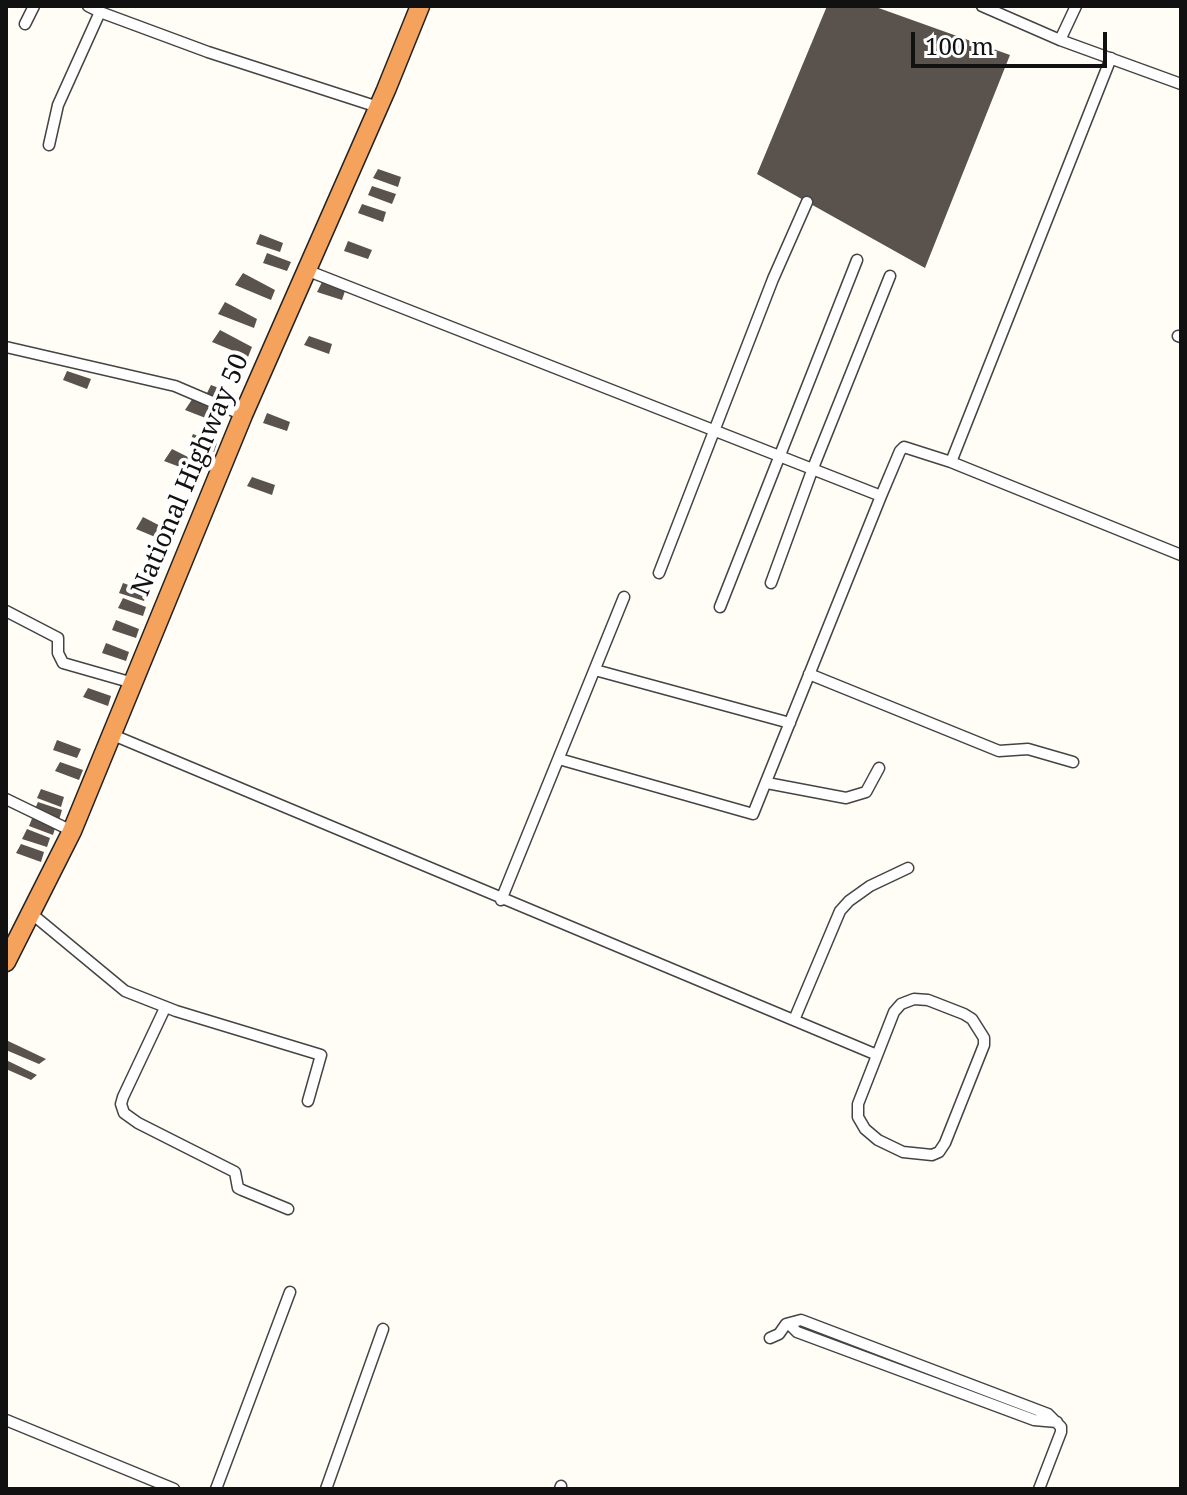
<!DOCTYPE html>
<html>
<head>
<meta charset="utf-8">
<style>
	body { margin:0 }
	#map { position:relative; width:1187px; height:1495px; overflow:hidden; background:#fffdf5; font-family:"Noto Serif",serif }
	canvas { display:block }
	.frame { position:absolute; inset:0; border:8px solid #111; pointer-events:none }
	.scale { position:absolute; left:911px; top:32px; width:196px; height:36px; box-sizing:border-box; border:4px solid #111; border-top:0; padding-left:10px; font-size:24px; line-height:28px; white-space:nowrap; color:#111; -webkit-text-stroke:6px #fff; paint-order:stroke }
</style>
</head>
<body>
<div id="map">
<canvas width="1187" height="1495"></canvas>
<div class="frame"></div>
<div class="scale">100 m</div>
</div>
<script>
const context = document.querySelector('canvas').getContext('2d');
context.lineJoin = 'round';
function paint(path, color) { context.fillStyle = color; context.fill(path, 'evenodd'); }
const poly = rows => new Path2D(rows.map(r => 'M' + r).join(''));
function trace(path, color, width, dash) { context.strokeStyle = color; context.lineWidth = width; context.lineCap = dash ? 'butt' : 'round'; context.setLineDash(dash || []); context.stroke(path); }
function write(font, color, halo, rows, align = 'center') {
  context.font = font + ' "Noto Serif",serif'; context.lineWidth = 8; context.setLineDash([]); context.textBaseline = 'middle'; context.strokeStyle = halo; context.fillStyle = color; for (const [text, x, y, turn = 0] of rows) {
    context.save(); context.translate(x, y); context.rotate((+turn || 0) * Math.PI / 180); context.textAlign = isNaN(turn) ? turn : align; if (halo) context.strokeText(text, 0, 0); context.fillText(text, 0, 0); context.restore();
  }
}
const building = poly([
	[827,6,873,6,1010,55,925,268,757,174],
	[378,169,401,177,398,187,373,178],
	[372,186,396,194,392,204,368,195],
	[362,204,386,212,383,222,358,213],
	[260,234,283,243,280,252,256,244],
	[348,241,372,250,368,259,344,251],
	[267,253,291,262,287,271,263,263],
	[243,273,275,290,271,300,235,285],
	[322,282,345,291,342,300,317,292],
	[225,302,257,319,254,328,218,314],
	[220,330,252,347,248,357,212,342],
	[309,336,332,344,329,354,304,345],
	[67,371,91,379,87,389,63,380],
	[211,385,234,394,231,403,206,395],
	[193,398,225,415,221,424,185,410],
	[267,413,290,422,287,431,263,423],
	[193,434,217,443,214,452,189,443],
	[172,449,204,465,201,475,164,461],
	[252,477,275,485,272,495,247,486],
	[143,517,176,534,172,544,136,529],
	[123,583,147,592,144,601,119,593],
	[123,598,146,607,143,616,118,608],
	[116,620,139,629,136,638,112,630],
	[106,643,129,652,126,661,102,653],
	[88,688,111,696,108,706,83,697],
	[57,740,81,749,77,758,53,750],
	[60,762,83,770,79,780,55,771],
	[41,789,64,797,61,807,37,798],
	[38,802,62,810,59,820,34,811],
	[33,816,56,825,53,835,29,826],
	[27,829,50,838,47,847,22,839],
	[21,844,44,852,41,862,16,853],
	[6,1040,46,1059,39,1064,6,1050],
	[6,1060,37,1075,31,1080,6,1069]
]);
const street = poly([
	[88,6,100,12],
	[982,6,1060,40,1181,84],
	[25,24,34,6],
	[1060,40,1076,6],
	[49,145,58,105,100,12,208,52,378,107],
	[306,270,881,496],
	[1178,336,1181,337],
	[6,347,175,386,243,415],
	[951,462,1111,58],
	[659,573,773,279,807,202],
	[771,583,813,468,890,276],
	[720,607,857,260],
	[6,611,58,638,58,653,63,663,133,683],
	[595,670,790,723],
	[809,674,999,751,1028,749,1073,762],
	[113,735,877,1055],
	[559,759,753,814,881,496,900,451,904,447,951,462,1181,555],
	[767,783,846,798,866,792,879,768],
	[6,799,72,831],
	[501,900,624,597],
	[32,914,125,991,176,1011,321,1055,308,1101],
	[914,999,928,1000,964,1014,972,1019,984,1038,984,1045,945,1143,939,1152,932,1155,903,1152,878,1140,865,1129,858,1117,858,1104,894,1012,901,1004,914,999],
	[165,1008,123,1097,121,1104,124,1113,138,1123,235,1172,238,1188,242,1190,288,1209],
	[794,1020,840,911,849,901,870,886,908,868],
	[789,1324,797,1332,1034,1420,1057,1422],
	[770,1338,779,1334,786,1324,801,1320,1048,1414,1061,1427,1061,1432,1039,1489],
	[6,1420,174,1489],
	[216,1489,290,1292],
	[326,1489,383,1329],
	[560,1489,561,1486]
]);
const highway = poly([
	[6,962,72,831,243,415,386,90,420,6]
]);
const streetNames = [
	["National Highway 50",191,475,-67]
];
paint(building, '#5a524d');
trace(street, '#444', 13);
trace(highway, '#222', 21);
trace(street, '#fff', 10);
trace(highway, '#f5a25d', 18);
write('26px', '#111', '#fff', streetNames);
</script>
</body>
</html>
